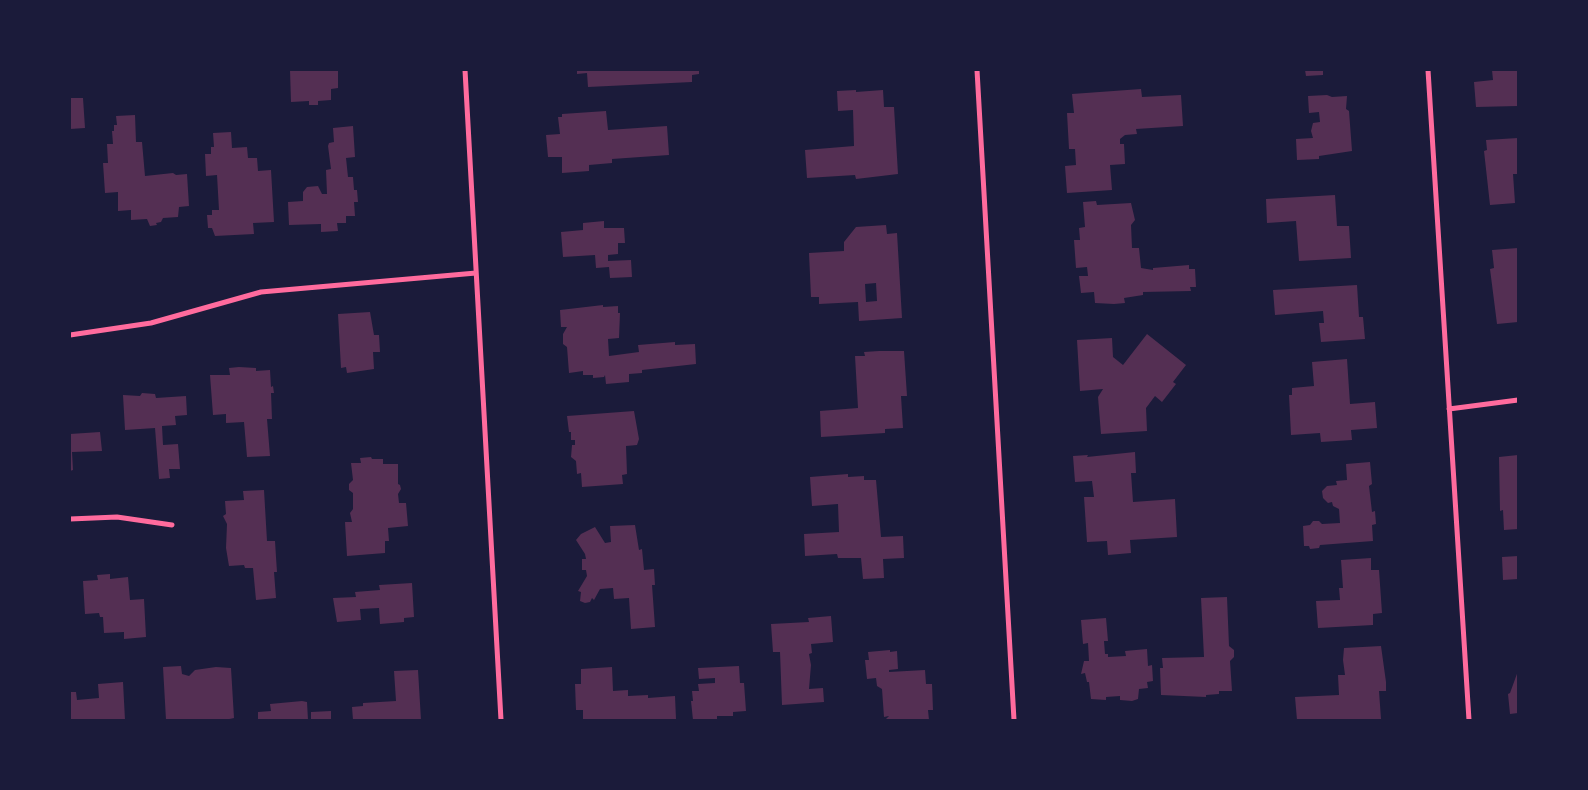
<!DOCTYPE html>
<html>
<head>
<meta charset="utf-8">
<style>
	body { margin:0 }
	#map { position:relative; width:1588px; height:790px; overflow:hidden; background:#1b1b3a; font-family:Lato,sans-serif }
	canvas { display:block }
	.frame { position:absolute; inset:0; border:71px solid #1b1b3a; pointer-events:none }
</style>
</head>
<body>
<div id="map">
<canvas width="1588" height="790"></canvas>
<div class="frame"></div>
</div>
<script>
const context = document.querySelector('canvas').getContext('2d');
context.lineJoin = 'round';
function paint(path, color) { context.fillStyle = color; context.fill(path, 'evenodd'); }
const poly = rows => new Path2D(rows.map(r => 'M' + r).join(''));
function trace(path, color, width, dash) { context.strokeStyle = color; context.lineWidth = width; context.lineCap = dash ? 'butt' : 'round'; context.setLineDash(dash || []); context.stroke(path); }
const building = poly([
	[290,70,338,70,338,88,331,89,331,100,318,101,318,105,309,105,309,101,291,102],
	[577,70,699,70,699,74,692,75,692,82,588,87,587,73,577,74],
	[1305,70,1323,70,1323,75,1306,76],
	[1492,70,1518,70,1518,106,1476,107,1474,82,1493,80],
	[1141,89,1142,97,1181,95,1183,126,1136,129,1137,134,1125,135,1120,139,1120,144,1124,144,1125,164,1110,165,1112,190,1067,193,1065,166,1076,165,1075,149,1069,149,1067,113,1074,113,1072,94],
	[856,90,856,92,883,90,884,107,894,107,898,174,856,179,855,175,807,178,805,150,854,146,853,110,838,111,837,91],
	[1327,95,1332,97,1347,96,1346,109,1349,111,1352,151,1319,156,1319,159,1297,160,1296,139,1313,138,1311,131,1313,123,1320,122,1319,112,1309,113,1308,96],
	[70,98,83,98,85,128,70,129],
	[606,111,608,130,667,126,669,155,612,159,612,163,589,165,589,171,562,173,562,157,548,157,546,135,560,134,558,117,562,117,562,114],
	[135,115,136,142,142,142,145,176,173,173,176,175,187,174,189,206,179,207,178,217,163,218,161,222,156,223,157,225,150,226,147,219,131,220,131,210,118,211,118,192,105,193,103,163,108,163,107,144,113,144,112,131,114,131,114,125,117,125,116,116],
	[353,126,355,157,346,158,348,177,353,177,354,190,357,190,358,202,354,202,355,216,346,216,346,223,337,223,338,231,321,232,321,224,289,225,288,202,303,201,303,192,307,187,318,186,322,194,327,194,326,170,331,169,328,146,329,143,334,142,333,128],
	[231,132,232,148,247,147,248,158,257,158,258,171,271,170,274,222,253,223,254,234,215,236,212,228,208,228,207,215,212,215,212,210,219,210,217,175,206,176,205,154,211,154,211,147,214,147,213,133],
	[1518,138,1518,174,1513,174,1515,203,1490,205,1484,151,1487,150,1486,140],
	[1335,195,1337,226,1349,226,1351,258,1299,261,1296,221,1267,223,1266,199],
	[1096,201,1097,205,1131,203,1135,220,1131,225,1132,248,1139,248,1141,268,1153,270,1153,268,1189,265,1189,269,1195,269,1196,287,1190,287,1191,291,1143,292,1143,295,1124,298,1125,303,1114,304,1095,303,1094,292,1081,293,1079,276,1088,276,1087,267,1076,268,1074,240,1080,240,1079,228,1085,227,1083,202],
	[604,221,604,228,624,228,625,243,618,243,618,254,608,255,608,261,631,260,632,277,610,278,609,267,596,268,595,255,563,257,561,232,583,230,583,223],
	[886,225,887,234,897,233,902,318,859,321,858,302,819,304,819,297,811,297,809,253,844,251,844,242,856,227],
	[876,283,877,301,866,302,865,284],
	[1518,248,1518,322,1497,324,1490,269,1494,268,1492,250],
	[1357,285,1359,317,1363,317,1365,339,1321,342,1319,323,1324,323,1323,311,1275,315,1273,290],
	[603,305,603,307,618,306,618,313,620,313,619,338,608,339,609,356,639,352,638,345,675,342,675,345,695,344,696,364,642,370,642,373,629,374,629,382,606,384,605,375,604,377,593,378,593,375,583,375,583,371,569,373,567,347,563,344,563,334,567,327,561,327,560,310],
	[370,312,374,335,379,335,380,352,373,352,374,369,347,373,346,367,341,368,338,314],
	[1147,334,1186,365,1173,382,1176,384,1162,402,1155,396,1146,408,1147,431,1101,434,1098,397,1103,389,1080,391,1077,340,1112,338,1113,357,1123,365],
	[879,351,904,351,907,396,901,396,903,428,885,429,885,433,821,437,820,411,858,408,855,356,865,356,864,352],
	[1347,359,1350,404,1375,402,1377,428,1351,430,1352,440,1321,442,1320,433,1291,435,1289,395,1292,395,1292,388,1314,386,1312,362],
	[239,367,256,368,256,371,270,370,271,387,273,386,274,393,271,393,272,419,267,419,270,456,247,457,244,422,226,423,226,414,213,415,210,375,230,375,229,368],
	[142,393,155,394,156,398,186,396,187,415,175,416,176,425,162,426,163,445,178,444,180,469,169,469,170,478,159,479,155,428,125,430,123,395,140,396],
	[634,411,639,439,637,445,626,446,627,474,622,475,623,484,582,487,581,473,577,474,576,461,571,457,572,445,575,445,575,440,571,440,571,432,569,432,567,416],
	[100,432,102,451,72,452,73,470,70,471,70,434],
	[1135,452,1136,473,1131,473,1133,502,1175,499,1177,537,1130,540,1131,553,1108,555,1107,541,1087,542,1084,497,1094,497,1092,481,1075,482,1073,456,1088,455,1087,457],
	[1518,455,1518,529,1504,530,1503,510,1500,511,1499,457],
	[371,457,372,459,383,459,383,464,398,464,398,484,400,485,401,489,398,494,399,503,406,503,408,526,388,528,389,541,385,541,385,553,347,556,345,522,352,522,350,513,353,509,353,493,349,490,349,484,353,480,351,463,361,463,360,458],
	[1370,462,1372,484,1369,486,1372,512,1375,511,1376,524,1372,525,1373,541,1320,545,1319,548,1310,549,1309,546,1304,546,1303,526,1310,525,1313,521,1319,521,1322,524,1340,523,1339,509,1333,506,1332,502,1328,503,1323,498,1322,491,1327,486,1337,485,1336,481,1347,480,1346,464],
	[848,474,848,477,864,476,864,480,876,480,881,537,903,536,904,558,883,559,884,578,863,579,861,558,838,558,837,554,805,556,804,534,839,532,838,504,812,506,810,477],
	[264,490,267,541,275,541,276,557,277,572,274,572,276,598,256,600,253,568,245,568,244,565,229,566,226,548,227,524,223,516,226,514,225,501,244,500,243,491],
	[635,525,639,550,642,549,644,570,654,569,655,585,652,585,655,627,631,629,629,598,614,599,613,588,600,589,594,600,592,598,590,602,585,603,580,601,581,592,578,591,587,576,586,570,582,570,582,559,586,559,585,554,576,540,581,534,595,527,605,543,611,542,610,526],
	[1518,556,1518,579,1503,580,1502,557],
	[1371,558,1371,570,1379,570,1382,613,1373,614,1373,625,1318,628,1316,601,1340,600,1339,588,1343,588,1341,560],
	[110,574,110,579,128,577,130,600,144,599,146,637,124,639,124,632,104,633,103,617,100,617,99,613,85,614,83,581,98,580,97,575],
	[412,583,414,617,404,618,404,622,380,624,379,608,360,609,361,620,337,622,333,598,356,597,355,592,380,590,379,585],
	[1227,597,1229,646,1234,650,1234,657,1230,661,1232,691,1219,691,1219,694,1206,695,1206,697,1161,695,1160,668,1163,668,1162,658,1204,657,1201,598],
	[831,616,833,642,811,644,812,653,809,654,811,665,809,689,823,688,824,702,782,705,780,652,773,652,771,624,809,622,808,618],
	[1106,618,1108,641,1104,641,1105,654,1108,654,1108,657,1126,656,1125,651,1147,649,1148,666,1152,665,1153,681,1147,682,1148,688,1139,689,1138,699,1132,701,1120,700,1120,696,1106,697,1106,700,1091,699,1089,682,1087,682,1085,673,1081,674,1084,661,1089,661,1088,643,1083,644,1081,620],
	[1381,646,1386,682,1386,691,1379,691,1381,719,1297,720,1295,697,1339,695,1338,675,1345,675,1343,660,1344,648],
	[890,650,890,652,897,651,898,669,889,670,889,672,925,670,926,684,932,684,933,710,928,710,929,720,885,720,889,716,884,717,882,689,877,686,876,678,867,679,865,660,869,660,868,652],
	[181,666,182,674,189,676,195,670,216,667,231,668,234,718,225,720,166,720,163,667],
	[739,666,740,683,744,683,746,711,733,712,733,716,717,716,717,720,693,720,691,701,693,701,692,691,699,691,698,684,715,683,715,678,699,679,698,668],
	[612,667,613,691,628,690,628,696,648,695,648,698,675,696,676,719,583,720,583,710,576,710,575,684,581,684,581,669],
	[418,670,421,720,353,720,352,707,363,706,363,703,396,701,394,671],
	[1518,671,1518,713,1510,714,1508,694,1510,693],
	[123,682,125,720,70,720,70,692,76,692,77,700,99,698,98,684],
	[302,701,307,702,308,720,258,720,258,712,271,711,270,704],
	[331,711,331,720,311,720,311,712]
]);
const minor = poly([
	[465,70,501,720],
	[977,70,1014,720],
	[1428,70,1469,720],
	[70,335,151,323,261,292,476,273],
	[1449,409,1518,400],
	[70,519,117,517,172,525]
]);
paint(building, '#542f53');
trace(minor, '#ff6b9d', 5);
</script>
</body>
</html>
